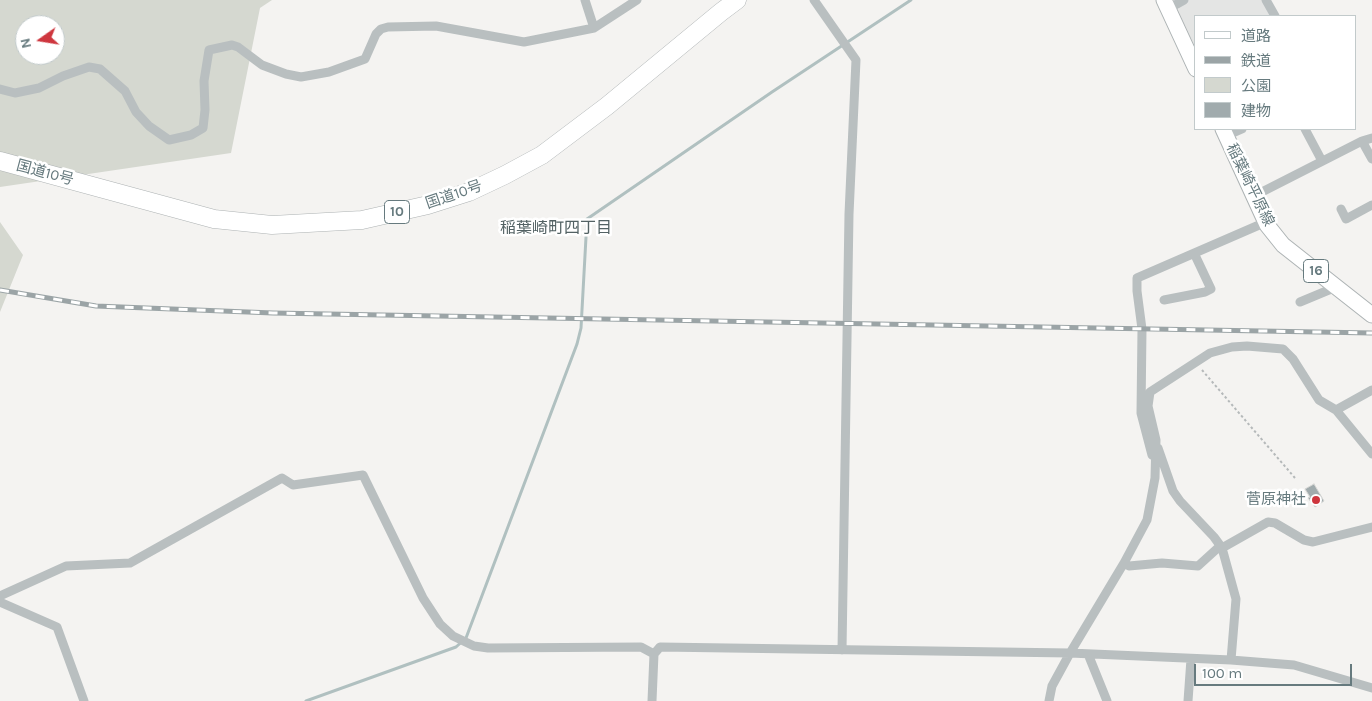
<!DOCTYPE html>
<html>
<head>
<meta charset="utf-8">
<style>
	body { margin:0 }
	#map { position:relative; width:1372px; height:701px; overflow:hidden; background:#f4f3f1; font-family:Karla,"Noto Sans JP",sans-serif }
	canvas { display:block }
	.legend { position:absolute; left:1194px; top:15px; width:162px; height:115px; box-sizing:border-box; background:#fff; border:1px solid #c2cacb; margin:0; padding:6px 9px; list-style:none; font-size:15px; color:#667a7e }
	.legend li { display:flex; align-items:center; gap:10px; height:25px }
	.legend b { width:25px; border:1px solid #c2cacb }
	.north { position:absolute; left:15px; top:15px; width:50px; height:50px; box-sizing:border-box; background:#fff; border:1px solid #c2cacb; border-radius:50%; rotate:257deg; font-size:14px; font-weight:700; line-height:20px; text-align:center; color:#667a7e }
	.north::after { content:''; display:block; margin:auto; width:18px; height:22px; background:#ce363e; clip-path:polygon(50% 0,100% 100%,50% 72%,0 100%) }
	.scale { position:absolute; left:1194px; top:664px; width:158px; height:22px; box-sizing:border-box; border:2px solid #667a7e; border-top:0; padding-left:6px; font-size:15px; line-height:18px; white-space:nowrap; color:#667a7e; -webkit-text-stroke:4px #fff; paint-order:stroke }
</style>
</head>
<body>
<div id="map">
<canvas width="1372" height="701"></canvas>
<ul class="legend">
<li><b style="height:6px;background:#fff"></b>道路</li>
<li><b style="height:6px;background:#9ba4a6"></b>鉄道</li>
<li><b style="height:14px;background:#d5d8d0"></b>公園</li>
<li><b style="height:14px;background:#a1abad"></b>建物</li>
</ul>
<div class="north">N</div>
<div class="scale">100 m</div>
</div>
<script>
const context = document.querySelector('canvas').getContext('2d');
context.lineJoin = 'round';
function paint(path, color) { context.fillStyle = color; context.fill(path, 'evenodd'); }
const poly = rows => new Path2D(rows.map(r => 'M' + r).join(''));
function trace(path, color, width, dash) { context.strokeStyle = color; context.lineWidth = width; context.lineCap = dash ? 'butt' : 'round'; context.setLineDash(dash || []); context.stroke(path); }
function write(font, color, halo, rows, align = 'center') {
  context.font = font + ' Karla,"Noto Sans JP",sans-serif'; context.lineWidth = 5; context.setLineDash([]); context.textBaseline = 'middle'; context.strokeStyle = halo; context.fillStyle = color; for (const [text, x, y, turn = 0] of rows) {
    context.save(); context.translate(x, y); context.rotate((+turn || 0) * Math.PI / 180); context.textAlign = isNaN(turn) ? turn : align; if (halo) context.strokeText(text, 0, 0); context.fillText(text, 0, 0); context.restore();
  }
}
const built = poly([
	[1189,0,1264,0,1272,16,1196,16,1196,49,1178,10,1180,5]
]);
const green = poly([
	[0,0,272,0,260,8,231,153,0,187],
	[25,25,55,25,55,55,25,55],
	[0,222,23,255,0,312]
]);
const stream = poly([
	[306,701,456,647,466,638,577,344,581,328,587,219,772,92,911,0]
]);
const building = poly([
	[1314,484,1324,501,1315,507,1308,498,1310,497,1305,489,1314,484]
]);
const path = poly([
	[1202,370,1295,478]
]);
const minor = poly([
	[585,0,594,28],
	[814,0,856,60,849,214,842,650],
	[1266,0,1275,16],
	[1168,9,1184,0],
	[0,89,15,93,39,88,63,76,89,67,100,69,125,91,136,112,149,126,169,140,191,135,203,128,205,110,204,81,209,50,232,45,238,47,262,65,286,74,301,77,329,72,365,59,376,34,381,29,388,27,436,26,524,42,594,28,637,0],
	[1305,129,1322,161],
	[1226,136,1242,129],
	[1362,141,1372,159],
	[1254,196,1362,141,1372,138],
	[1341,209,1346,219,1372,205],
	[1164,300,1205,292,1211,289,1194,253],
	[1300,302,1336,287],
	[1336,410,1372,454],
	[1158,448,1173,491,1180,501,1214,537,1222,548,1268,522,1275,523,1304,540,1313,542,1372,527],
	[1152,455,1141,413,1142,329,1137,291,1137,278,1266,222],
	[1222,548,1236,599,1231,660],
	[1124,563,1129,566,1162,563,1198,566,1220,546],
	[0,596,66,566,130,563,282,478,293,485,363,475,423,598,440,624,453,636,474,646,488,648,641,647,654,654],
	[0,602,57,627,84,701],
	[1088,654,1107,701],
	[652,701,654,654,660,647,1070,653,1231,660,1294,665,1372,688],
	[1049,701,1052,686,1070,653,1124,563,1147,520,1155,478,1156,440,1148,406,1150,392,1210,353,1232,347,1247,346,1283,349,1293,359,1319,400,1336,410,1372,390],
	[1188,701,1191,659]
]);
const major = poly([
	[1164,0,1196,69],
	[1223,129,1267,225,1283,245,1372,315]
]);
const highway = poly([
	[0,161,214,219,272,225,362,220,428,205,469,192,505,175,542,155,607,106,721,12,737,0]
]);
const rail = poly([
	[0,290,96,306,273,313,1372,333]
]);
const markers = [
	[1316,500,5,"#ce363e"]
];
const shields = [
	[397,212,25],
	[1316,271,25]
];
const shieldNames = [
	["10",397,212],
	["16",1316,271]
];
const streetNames = [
	["国道10号",45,173,15],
	["稲葉崎平原線",1250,185,64],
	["国道10号",454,195,-19]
];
const poiNames = [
	["菅原神社",1306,500]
];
const neighbourhoodNames = [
	["稲葉崎町四丁目",556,228]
];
paint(built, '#e4e5e4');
paint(green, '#d5d8d0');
trace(stream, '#b0c0c0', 3);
paint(building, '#a1abad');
trace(building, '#d5d5d3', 1);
trace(major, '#adb3b4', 17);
trace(highway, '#adb2b3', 19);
trace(path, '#b5b9ba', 2, [2.5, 2.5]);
trace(minor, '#b9bfc0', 9);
trace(major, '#fff', 15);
trace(highway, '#fff', 18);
trace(rail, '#9ba4a6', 5);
trace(rail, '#fff', 3, [9]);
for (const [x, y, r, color] of markers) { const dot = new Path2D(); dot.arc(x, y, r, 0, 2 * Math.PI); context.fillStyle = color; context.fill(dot); trace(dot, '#fff', 2); }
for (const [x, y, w] of shields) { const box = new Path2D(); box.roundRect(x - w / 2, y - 11.5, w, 23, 4); context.fillStyle = '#fff'; context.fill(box); trace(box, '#667a7e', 1); }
write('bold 14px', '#667a7e', null, shieldNames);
write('15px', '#667a7e', '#fff', streetNames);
write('15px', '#667a7e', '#fff', poiNames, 'right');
write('16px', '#536264', '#fff', neighbourhoodNames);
</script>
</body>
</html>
